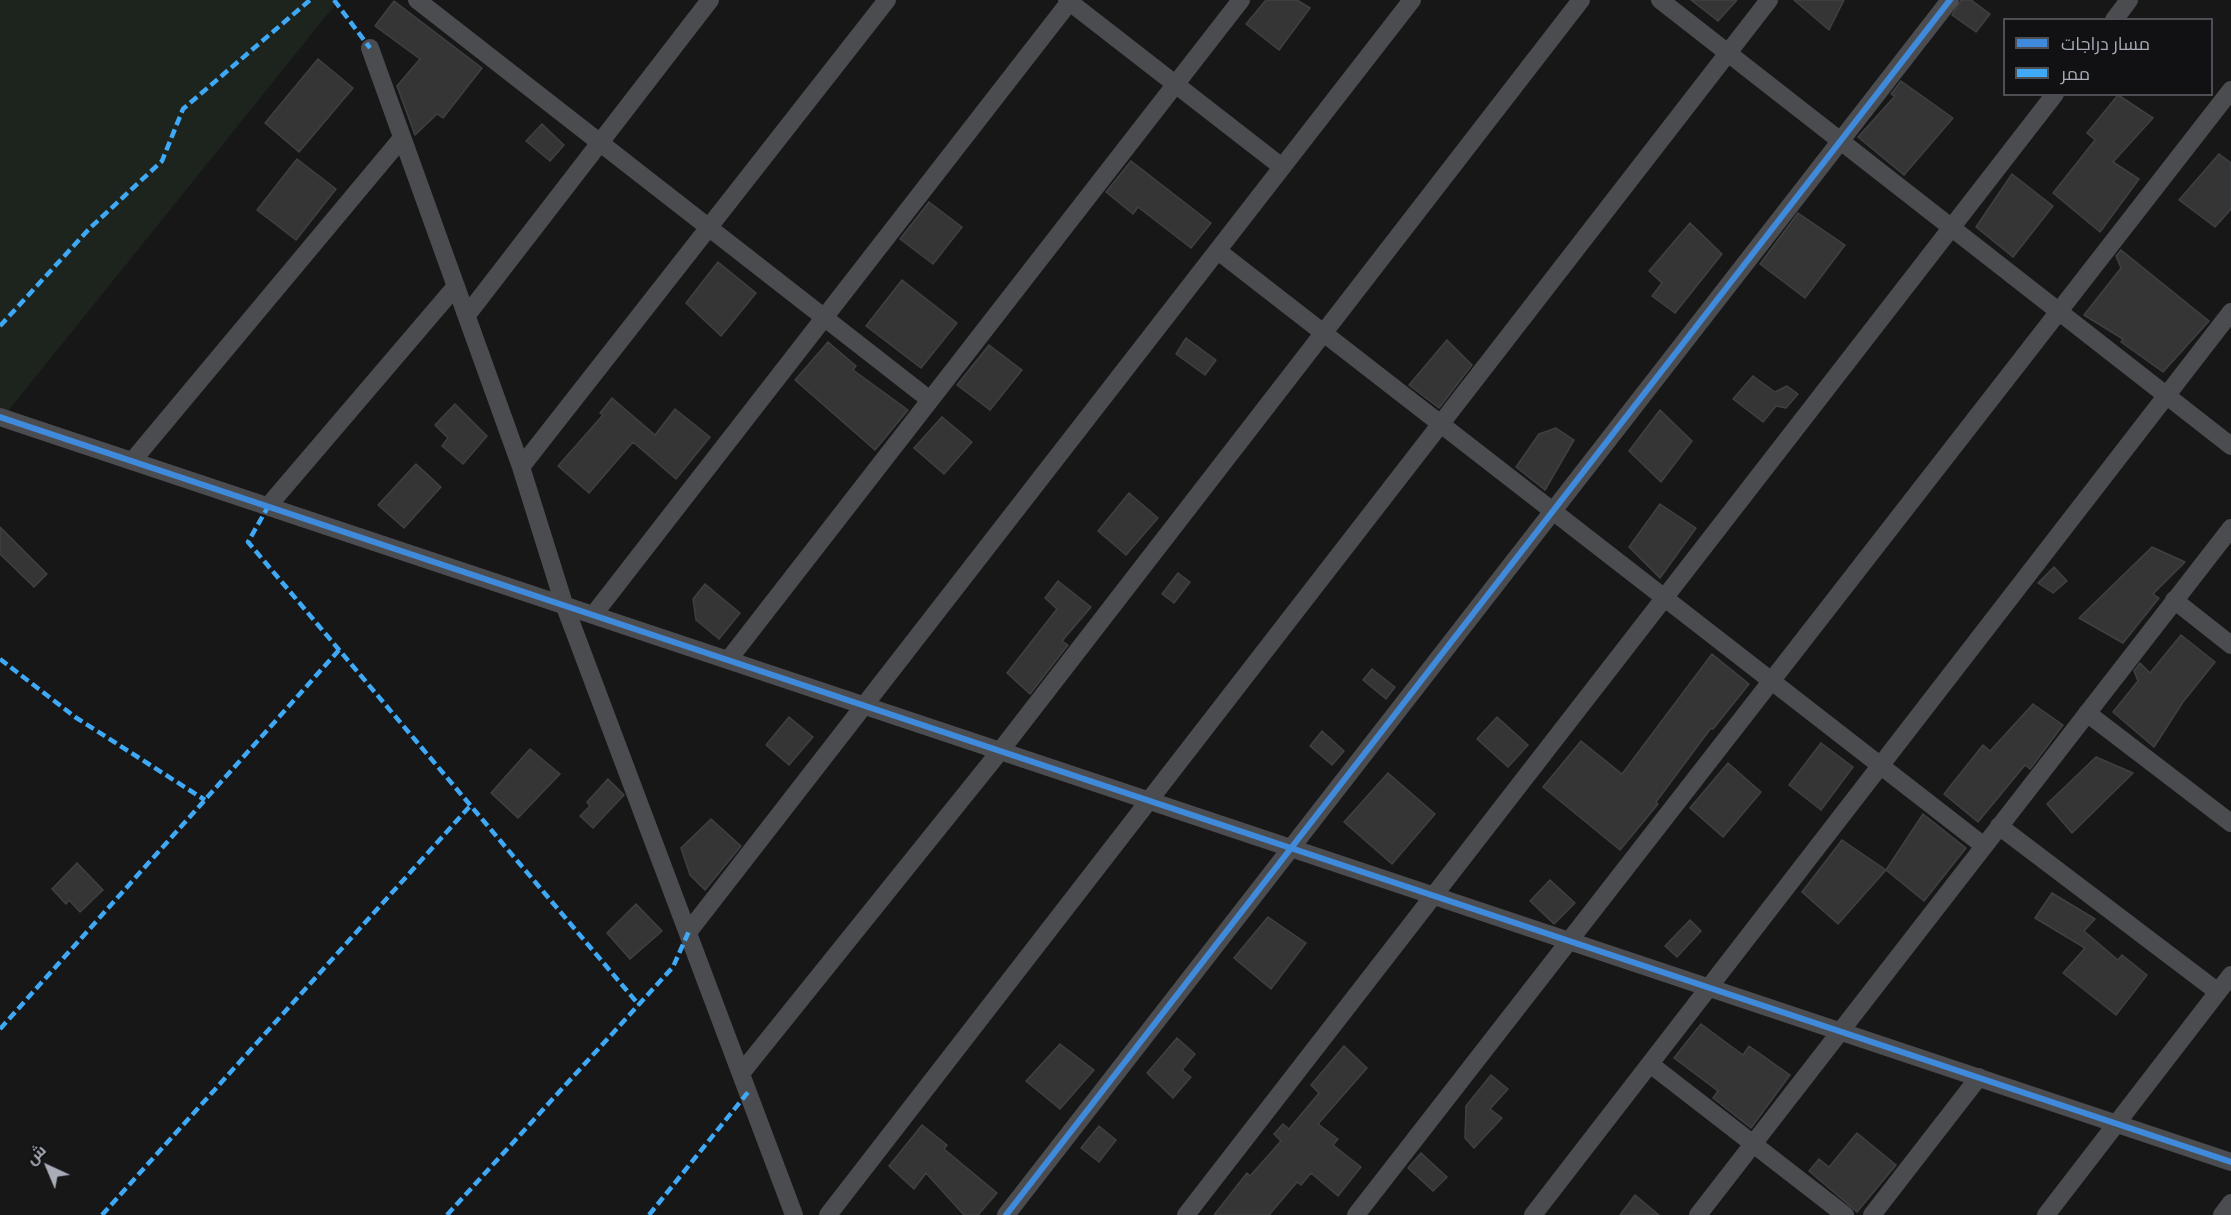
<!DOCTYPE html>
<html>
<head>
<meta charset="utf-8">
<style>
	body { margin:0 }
	#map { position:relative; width:2231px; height:1215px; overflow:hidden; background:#171717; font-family:"IBM Plex Sans",Cairo,sans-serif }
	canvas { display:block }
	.legend { position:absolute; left:2003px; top:18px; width:210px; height:78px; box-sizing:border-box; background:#111113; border:2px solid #4d4f55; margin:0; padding:8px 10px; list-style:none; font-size:18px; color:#a8adb8 }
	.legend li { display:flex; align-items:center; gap:12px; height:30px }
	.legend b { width:30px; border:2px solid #4d4f55 }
	.north { position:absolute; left:18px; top:1137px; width:60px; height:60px; -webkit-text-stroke:4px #111113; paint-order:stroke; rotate:316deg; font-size:16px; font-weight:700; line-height:24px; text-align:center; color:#a8adb8 }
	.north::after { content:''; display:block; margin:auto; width:21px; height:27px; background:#a8adb8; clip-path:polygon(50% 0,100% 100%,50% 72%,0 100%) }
</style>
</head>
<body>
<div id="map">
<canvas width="2231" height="1215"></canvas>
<ul class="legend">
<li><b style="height:8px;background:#408adc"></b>مسار دراجات</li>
<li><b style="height:8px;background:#3fa9f5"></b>ممر</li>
</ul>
<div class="north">ش</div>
</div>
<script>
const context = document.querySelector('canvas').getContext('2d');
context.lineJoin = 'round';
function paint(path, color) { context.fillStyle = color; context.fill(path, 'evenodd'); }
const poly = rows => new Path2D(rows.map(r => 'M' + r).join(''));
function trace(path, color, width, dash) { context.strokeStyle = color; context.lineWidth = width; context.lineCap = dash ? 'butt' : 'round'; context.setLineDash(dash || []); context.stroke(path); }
const green = poly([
	[0,0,339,0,0,421]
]);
const building = poly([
	[1266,0,1297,0,1310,8,1279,50,1246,24,1266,0],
	[1691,0,1737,0,1718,21,1691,0],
	[1794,0,1844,0,1829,30,1794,0],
	[1961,0,1971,0,1990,14,1976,32,1952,15,1961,0],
	[394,1,482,68,443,118,437,114,415,135,397,86,420,59,375,26,394,1],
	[318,59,353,88,299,152,265,123,318,59],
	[1901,81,1953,118,1904,175,1858,137,1895,96,1891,94,1901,81],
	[2118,95,2153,118,2113,162,2139,179,2100,232,2053,193,2095,140,2087,133,2118,95],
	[542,124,564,145,550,161,526,141,542,124],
	[2219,154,2231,163,2231,209,2215,227,2179,200,2219,154],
	[297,159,336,189,296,240,257,210,297,159],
	[1131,161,1211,223,1191,248,1138,207,1133,214,1106,192,1131,161],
	[2012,174,2053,206,2013,257,1976,227,2012,174],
	[929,202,962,227,933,264,900,239,929,202],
	[1798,213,1845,245,1805,298,1760,264,1798,213],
	[1690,223,1722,254,1675,313,1652,296,1662,283,1649,271,1690,223],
	[2121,250,2209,321,2163,372,2121,342,2123,339,2084,315,2121,268,2116,256,2121,250],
	[718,262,756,293,721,336,686,303,718,262],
	[902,280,957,323,921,368,866,326,902,280],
	[1186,338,1216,360,1205,375,1176,354,1186,338],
	[1447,340,1472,365,1439,408,1409,385,1447,340],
	[828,342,856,366,853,370,908,410,875,450,795,380,828,342],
	[989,345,1022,370,990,410,957,385,989,345],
	[1753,376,1775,392,1787,386,1798,394,1786,408,1776,406,1763,422,1733,399,1753,376],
	[612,398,655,435,675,409,710,437,676,479,633,442,589,493,558,466,603,415,600,413,612,398],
	[455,404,487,436,463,464,442,446,448,438,435,425,455,404],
	[1660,410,1692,441,1661,482,1629,451,1660,410],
	[942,417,972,442,944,474,914,448,942,417],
	[1556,428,1574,440,1545,490,1516,467,1539,434,1556,428],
	[416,464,441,487,404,528,378,505,416,464],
	[1129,493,1158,518,1126,555,1098,531,1129,493],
	[1660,504,1696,528,1660,578,1629,547,1660,504],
	[0,527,47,574,34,587,0,554,0,527],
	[2152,547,2185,562,2153,594,2159,598,2123,643,2079,618,2152,547],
	[2054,567,2067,581,2053,593,2038,583,2054,567],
	[1178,573,1190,582,1174,603,1162,594,1178,573],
	[1058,581,1091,607,1062,641,1068,645,1030,694,1007,673,1057,609,1045,598,1058,581],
	[705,584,740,613,719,639,696,620,693,599,705,584],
	[2181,635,2215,662,2183,702,2154,747,2113,712,2138,681,2134,671,2140,663,2150,673,2181,635],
	[1712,654,1749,684,1713,729,1711,728,1656,802,1658,804,1620,850,1543,787,1581,741,1622,774,1712,654],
	[1372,669,1395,687,1386,699,1363,680,1372,669],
	[2033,704,2063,725,2030,769,2025,765,1978,822,1944,794,1983,745,1990,751,2033,704],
	[789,717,813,737,789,765,766,745,789,717],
	[1497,717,1528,745,1508,767,1477,739,1497,717],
	[1322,731,1344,751,1332,765,1310,746,1322,731],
	[1821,743,1853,767,1821,810,1789,785,1821,743],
	[530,749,560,774,518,818,491,793,530,749],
	[2096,757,2133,773,2072,833,2047,804,2096,757],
	[1728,763,1761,792,1723,837,1690,808,1728,763],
	[1388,773,1435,814,1392,864,1344,822,1388,773],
	[608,779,624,795,593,828,580,816,590,806,587,802,608,779],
	[1923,814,1966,848,1924,901,1886,870,1923,814],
	[711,819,741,846,705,890,690,875,681,848,711,819],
	[1842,840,1886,870,1838,924,1802,892,1842,840],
	[77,863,103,890,80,912,69,900,66,904,52,889,77,863],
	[1550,880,1575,903,1554,924,1530,901,1550,880],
	[2052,893,2095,919,2084,931,2118,960,2122,955,2147,975,2116,1015,2063,973,2085,948,2035,918,2052,893],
	[636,904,662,931,630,959,607,933,636,904],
	[1268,917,1306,943,1271,989,1234,958,1268,917],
	[1690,920,1701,931,1677,957,1665,946,1690,920],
	[1701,1024,1743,1055,1749,1046,1790,1075,1751,1128,1713,1098,1718,1091,1674,1058,1701,1024],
	[1177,1038,1195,1054,1182,1070,1191,1077,1173,1098,1147,1073,1177,1038],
	[1060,1044,1094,1070,1060,1109,1026,1081,1060,1044],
	[1344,1046,1367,1068,1318,1124,1338,1139,1333,1145,1361,1167,1338,1196,1311,1173,1301,1185,1297,1182,1269,1215,1214,1215,1247,1173,1250,1176,1281,1141,1274,1134,1283,1124,1289,1129,1319,1093,1311,1085,1344,1046],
	[1491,1075,1508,1089,1490,1109,1502,1118,1474,1148,1465,1138,1466,1106,1491,1075],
	[922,1125,947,1145,944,1149,997,1193,978,1215,964,1215,926,1173,914,1189,889,1166,922,1125],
	[1099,1126,1116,1140,1099,1162,1081,1148,1099,1126],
	[1857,1133,1896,1165,1857,1212,1809,1171,1819,1159,1829,1167,1857,1133],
	[1421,1153,1447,1177,1433,1191,1408,1168,1421,1153],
	[1635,1195,1659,1215,1620,1215,1635,1195]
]);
const minor = poly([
	[417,0,930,400],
	[1067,0,1282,167],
	[1660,0,2231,446],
	[2114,20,2129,0],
	[370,48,521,467,564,604,794,1215],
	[1218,251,1984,846],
	[467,315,710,0],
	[0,417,2231,1162],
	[134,459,402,138],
	[521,467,887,0],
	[269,505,456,286],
	[2174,600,2231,645],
	[594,614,1071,0],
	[729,659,1241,0],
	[2087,713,2231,823],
	[1999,826,2218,992],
	[689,931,1412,0],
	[1650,1064,1845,1215],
	[742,1072,1001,750,1581,0],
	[828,1215,1769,0],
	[1006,1215,1950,0],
	[1186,1215,2055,94],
	[1356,1215,2231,90],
	[1533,1215,2231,312],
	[1698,1215,2231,528],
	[1872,1215,1979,1077],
	[2046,1215,2231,975],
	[2222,1215,2231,1203]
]);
const quiet = poly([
	[334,0,370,48],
	[0,326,90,228,162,161,183,109,310,0],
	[269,505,248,542,639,1005],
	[0,659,75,717,205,800],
	[0,1029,339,650],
	[102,1215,470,806],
	[447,1215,673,967,689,931],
	[649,1215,749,1091]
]);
const cycleway = poly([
	[0,417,2231,1162],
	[1006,1215,1950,0]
]);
paint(green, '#1d241e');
paint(building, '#353536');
trace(building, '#3f4043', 1.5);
trace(minor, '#4b4c50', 18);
trace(quiet, '#3fa9f5', 4.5, [9, 4.5]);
trace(cycleway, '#408adc', 6);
</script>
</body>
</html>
